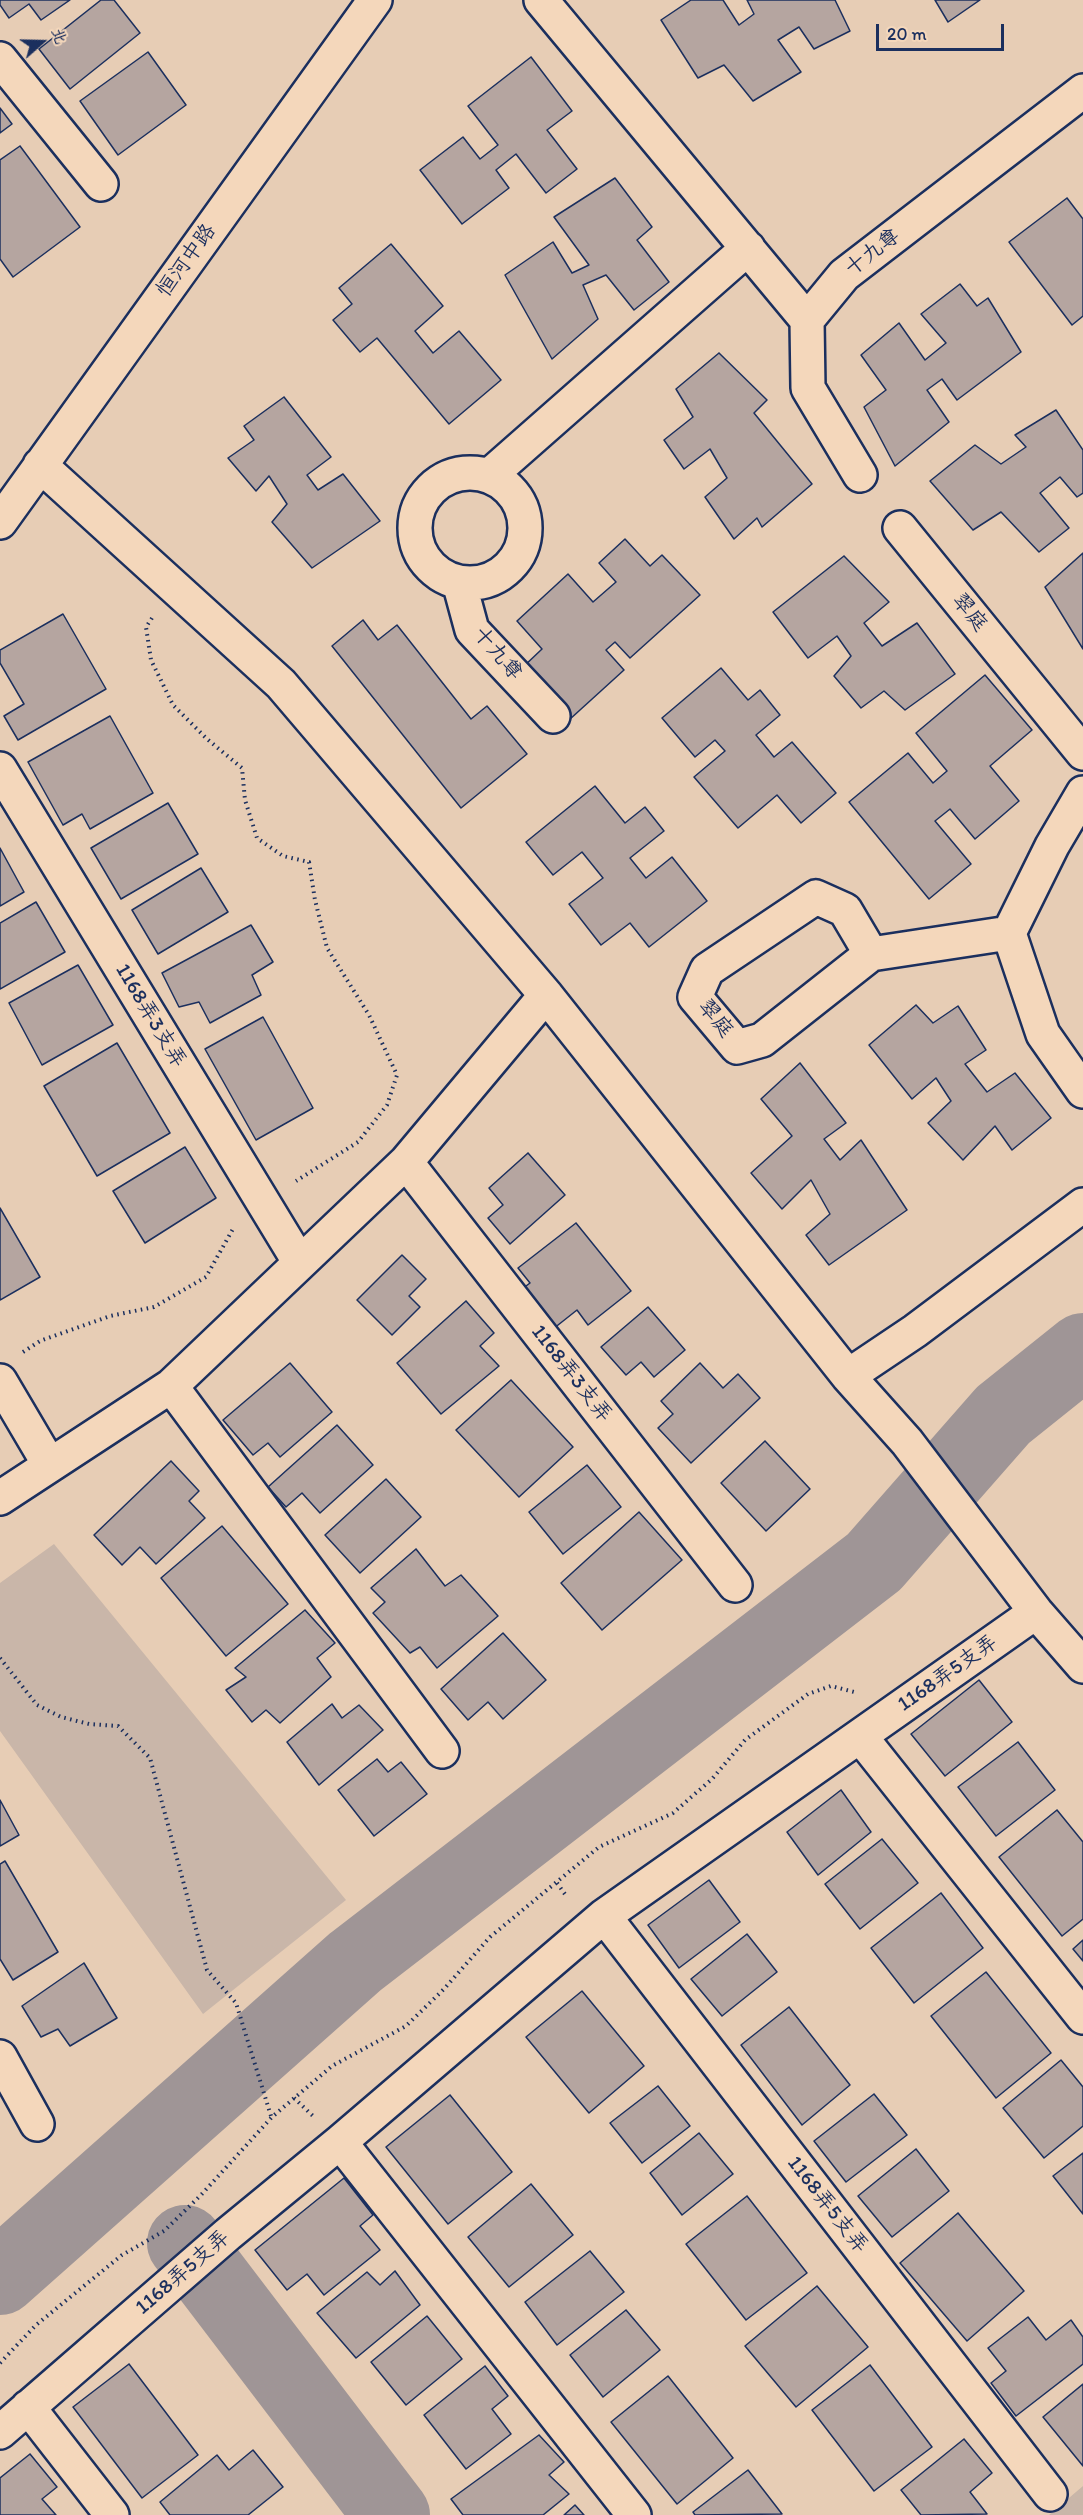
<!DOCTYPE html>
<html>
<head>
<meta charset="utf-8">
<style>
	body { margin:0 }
	#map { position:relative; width:1083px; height:2515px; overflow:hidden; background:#e7cdb5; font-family:Itim,"LXGW WenKai TC",sans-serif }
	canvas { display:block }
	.north { position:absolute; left:12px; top:12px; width:60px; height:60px; -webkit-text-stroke:4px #f4d7bb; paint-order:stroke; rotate:70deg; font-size:16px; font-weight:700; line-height:24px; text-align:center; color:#1b2f5e }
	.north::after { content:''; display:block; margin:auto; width:21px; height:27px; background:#1b2f5e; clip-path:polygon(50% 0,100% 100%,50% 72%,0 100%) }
	.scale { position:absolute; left:876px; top:24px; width:128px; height:27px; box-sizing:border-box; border:3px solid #1b2f5e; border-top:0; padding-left:8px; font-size:18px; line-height:21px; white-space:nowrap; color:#1b2f5e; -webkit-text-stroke:4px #f4d7bb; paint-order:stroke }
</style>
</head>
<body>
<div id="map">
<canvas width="1083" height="2515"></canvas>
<div class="north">北</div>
<div class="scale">20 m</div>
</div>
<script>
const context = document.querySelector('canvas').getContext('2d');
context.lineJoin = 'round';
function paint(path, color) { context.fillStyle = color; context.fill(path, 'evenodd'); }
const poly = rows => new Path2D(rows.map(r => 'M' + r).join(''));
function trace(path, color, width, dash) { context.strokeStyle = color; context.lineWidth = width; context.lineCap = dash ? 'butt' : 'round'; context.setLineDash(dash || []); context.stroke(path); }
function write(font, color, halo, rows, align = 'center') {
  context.font = font + ' Itim,"LXGW WenKai TC",sans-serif'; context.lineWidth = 4.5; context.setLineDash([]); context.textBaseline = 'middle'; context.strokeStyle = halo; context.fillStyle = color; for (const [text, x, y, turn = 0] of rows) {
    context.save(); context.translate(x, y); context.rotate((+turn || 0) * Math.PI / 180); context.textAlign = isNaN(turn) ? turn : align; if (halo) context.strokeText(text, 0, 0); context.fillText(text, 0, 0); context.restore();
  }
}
const green = poly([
	[54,1544,346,1900,203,2014,0,1731,0,1583],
	[1083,2486,1083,2515,1049,2515]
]);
const river = poly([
	[185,2243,392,2515],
	[0,2277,355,1962,874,1562,1003,1415,1083,1351]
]);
const building = poly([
	[0,0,70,0,41,20,29,4,9,18,0,5,0,0],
	[101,0,114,0,140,33,70,89,39,49,101,0],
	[691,0,723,0,739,25,754,14,747,0,835,0,850,31,814,49,799,27,778,40,801,72,753,101,724,65,698,78,661,20,691,0],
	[935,0,980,0,948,22,935,0],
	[148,52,186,105,118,155,80,101,148,52],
	[531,57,572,111,547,130,577,169,546,193,516,154,496,170,509,188,462,224,420,170,463,137,480,159,498,145,468,106,531,57],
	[0,108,12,124,0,133,0,108],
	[20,146,80,227,13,277,0,259,0,160,20,146],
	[615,178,652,227,637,240,669,282,634,310,606,275,583,285,598,319,552,359,505,275,553,242,572,273,589,265,554,217,615,178],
	[1067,198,1083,219,1083,316,1072,325,1009,242,1067,198],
	[391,244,443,306,415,331,433,353,459,331,501,380,449,424,377,338,360,352,333,320,352,304,339,288,391,244],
	[960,284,977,306,988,298,1021,352,957,400,942,379,927,390,949,422,895,466,864,407,886,390,861,355,899,323,925,360,946,343,921,314,960,284],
	[719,353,767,400,754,413,812,484,762,527,757,518,734,539,705,497,727,478,710,449,684,469,664,440,693,417,676,389,719,353],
	[284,397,331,457,307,475,318,490,343,474,380,521,312,568,272,522,287,504,269,476,256,491,228,458,254,440,244,426,284,397],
	[1056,410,1083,450,1083,493,1077,497,1060,477,1040,493,1069,528,1039,552,1001,512,973,530,930,481,975,445,1001,464,1026,447,1015,435,1056,410],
	[625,539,650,566,662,555,700,595,630,658,615,642,606,650,624,670,569,720,522,668,542,649,517,621,568,574,593,602,616,582,599,563,625,539],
	[1083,553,1083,649,1045,587,1083,553],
	[844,556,889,602,864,623,882,646,917,623,955,674,905,710,884,691,861,708,834,676,851,656,837,636,808,658,773,612,844,556],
	[63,614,106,689,18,740,4,716,24,704,0,663,0,650,63,614],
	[363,620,378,640,397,625,471,719,487,706,527,754,461,808,332,646,363,620],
	[721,668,748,700,760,690,780,715,756,735,774,757,792,742,836,793,801,823,777,795,738,828,694,777,725,751,715,740,695,757,662,718,721,668],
	[985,675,1032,730,990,766,1019,801,975,839,950,809,935,821,971,864,929,899,849,802,908,753,933,783,947,771,916,733,985,675],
	[110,716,153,793,90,829,82,814,63,825,28,762,110,716],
	[595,786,625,823,645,807,664,831,630,858,646,878,672,857,707,901,649,947,630,923,601,945,569,904,603,878,582,852,553,875,526,842,595,786],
	[168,803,198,854,121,899,91,848,168,803],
	[0,848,24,892,0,906,0,848],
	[201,868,228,912,158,954,132,910,201,868],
	[36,902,65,952,0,989,0,923,36,902],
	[251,925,273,962,252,975,261,995,210,1023,199,1002,179,1007,162,973,251,925],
	[78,965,113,1025,42,1065,9,1003,78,965],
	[916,1005,933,1023,958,1006,986,1050,965,1064,987,1092,1015,1073,1051,1118,1012,1150,995,1126,963,1160,928,1123,951,1101,936,1078,912,1099,869,1045,916,1005],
	[263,1017,313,1108,256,1140,205,1049,263,1017],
	[117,1043,170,1133,97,1176,44,1086,117,1043],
	[800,1063,846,1123,824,1139,840,1160,861,1140,907,1210,829,1265,806,1235,830,1214,811,1180,782,1209,751,1173,792,1136,761,1099,800,1063],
	[185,1147,216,1198,145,1243,113,1191,185,1147],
	[528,1153,565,1195,510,1244,488,1218,503,1205,489,1188,528,1153],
	[0,1208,40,1277,0,1300,0,1208],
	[576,1223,631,1291,588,1325,577,1310,553,1329,522,1289,530,1283,518,1268,576,1223],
	[402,1255,426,1279,409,1296,420,1307,392,1335,357,1300,402,1255],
	[466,1301,494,1333,480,1346,499,1366,441,1414,397,1363,466,1301],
	[648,1307,685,1350,654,1377,641,1362,626,1375,601,1347,648,1307],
	[290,1363,332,1412,280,1457,268,1443,253,1455,223,1420,290,1363],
	[700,1363,723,1388,738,1374,760,1398,691,1463,658,1428,673,1414,661,1401,700,1363],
	[511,1380,573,1447,519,1497,456,1430,511,1380],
	[337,1425,373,1465,320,1513,302,1493,286,1507,268,1487,337,1425],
	[765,1441,810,1489,766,1531,721,1483,765,1441],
	[171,1461,199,1491,189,1501,205,1518,156,1564,140,1547,122,1565,94,1535,171,1461],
	[587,1465,621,1507,563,1554,529,1512,587,1465],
	[386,1479,421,1517,360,1573,325,1535,386,1479],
	[639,1512,682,1560,602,1630,561,1583,639,1512],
	[222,1526,288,1604,226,1656,161,1578,222,1526],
	[416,1549,445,1586,461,1575,498,1616,437,1668,420,1647,410,1653,373,1613,385,1602,371,1588,416,1549],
	[305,1610,335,1643,317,1658,331,1677,280,1723,266,1710,252,1722,226,1690,246,1677,235,1668,305,1610],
	[503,1633,546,1680,503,1719,488,1702,468,1720,441,1689,503,1633],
	[979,1680,1012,1722,945,1776,911,1734,979,1680],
	[332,1704,342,1718,359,1705,383,1730,319,1785,287,1742,332,1704],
	[1018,1742,1055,1790,996,1836,958,1787,1018,1742],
	[377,1759,388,1772,401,1762,427,1794,374,1836,338,1790,377,1759],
	[841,1790,871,1832,818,1875,787,1832,841,1790],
	[0,1800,19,1835,0,1846,0,1800],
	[1057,1810,1083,1842,1083,1919,1062,1936,999,1857,1057,1810],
	[882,1839,918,1883,860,1929,825,1884,882,1839],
	[5,1861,58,1952,13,1980,0,1959,0,1864,5,1861],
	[709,1880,740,1922,679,1968,648,1925,709,1880],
	[941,1893,983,1948,914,2003,871,1948,941,1893],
	[747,1934,777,1972,722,2016,691,1979,747,1934],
	[1083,1940,1083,1961,1073,1949,1083,1940],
	[84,1963,117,2018,70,2046,58,2029,41,2037,22,2006,84,1963],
	[986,1972,1051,2053,996,2098,931,2016,986,1972],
	[582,1991,644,2066,589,2113,526,2037,582,1991],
	[789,2007,850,2085,802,2125,741,2045,789,2007],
	[1061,2060,1083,2087,1083,2126,1044,2158,1003,2108,1061,2060],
	[658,2086,690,2126,642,2163,610,2123,658,2086],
	[874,2094,907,2135,846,2182,814,2141,874,2094],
	[450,2095,512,2172,448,2224,386,2147,450,2095],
	[699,2133,733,2174,682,2215,650,2173,699,2133],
	[916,2149,949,2191,892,2237,858,2196,916,2149],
	[1083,2153,1083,2214,1053,2176,1083,2153],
	[344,2178,373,2215,360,2226,380,2250,324,2295,307,2274,287,2290,255,2250,344,2178],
	[531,2184,573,2235,509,2287,468,2237,531,2184],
	[747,2196,807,2273,746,2320,686,2244,747,2196],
	[958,2213,1024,2291,967,2341,900,2263,958,2213],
	[590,2251,624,2292,557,2345,525,2302,590,2251],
	[395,2271,420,2305,356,2358,317,2313,367,2272,380,2285,395,2271],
	[817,2286,868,2347,796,2407,745,2346,817,2286],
	[626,2310,660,2350,603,2397,570,2355,626,2310],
	[427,2316,462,2359,406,2405,371,2362,427,2316],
	[1028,2317,1046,2340,1071,2320,1083,2337,1083,2364,1016,2416,991,2383,1006,2371,988,2348,1028,2317],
	[129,2364,198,2455,142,2498,73,2407,129,2364],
	[870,2365,932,2447,874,2491,812,2410,870,2365],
	[485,2366,508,2396,492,2409,511,2434,466,2469,424,2415,485,2366],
	[668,2376,733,2458,677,2504,611,2422,668,2376],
	[1083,2384,1083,2466,1043,2417,1083,2384],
	[539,2435,564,2462,549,2475,569,2494,543,2515,463,2515,451,2499,539,2435],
	[964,2439,992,2473,970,2492,987,2514,921,2515,901,2490,964,2439],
	[253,2450,283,2487,248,2515,170,2515,160,2502,217,2455,229,2470,253,2450],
	[30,2454,57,2487,42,2499,56,2515,0,2515,0,2478,30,2454],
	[748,2470,782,2514,695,2515,693,2512,748,2470],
	[575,2505,584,2515,564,2515,575,2505]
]);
const path = poly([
	[152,618,146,627,151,660,173,705,207,739,242,768,245,800,257,838,283,856,309,862,315,900,327,948,369,1015,397,1075,387,1105,358,1142,296,1181],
	[23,1352,40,1341,110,1316,154,1307,206,1277,234,1227],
	[0,1658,37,1705,61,1717,89,1724,118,1726,150,1758,207,1970,236,2003,271,2116],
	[557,1883,567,1897],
	[294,2098,313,2116],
	[0,2363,36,2325,122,2255,164,2231,201,2195,272,2117,332,2066,406,2026,444,1989,490,1937,599,1847,673,1813,712,1779,745,1740,808,1694,831,1686,854,1692]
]);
const minor = poly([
	[541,0,807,320],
	[0,59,101,184],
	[40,465,281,684,546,995,848,1376,907,1442,1036,1612,1083,1666],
	'415 528a55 55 0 1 1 110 0a55 55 0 1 1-110 0Z',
	[860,475,808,388,807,320,844,275,1083,91],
	[489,476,748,248],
	[0,522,375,0],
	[900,528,1083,753],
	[459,582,472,630,553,716],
	[0,769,300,1263],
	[1083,793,1052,846,1009,933,1043,1034,1083,1091],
	[871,954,762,1040,737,1047,695,997,707,970,816,897,845,910,871,954,1009,933],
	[406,1162,735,1585],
	[848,1376,915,1331,1083,1205],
	[0,1381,49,1464],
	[171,1386,442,1751],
	[0,1498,171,1386,406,1162,546,995],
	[860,1736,1083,2017],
	[604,1916,1050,2494],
	[0,2057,37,2124],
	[340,2142,634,2515],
	[28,2407,112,2515],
	[0,2432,228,2234,340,2142,604,1916,1036,1612]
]);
const streetNames = [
	["十九尊",873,253,-38],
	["恒河中路",187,261,-54],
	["翠庭",969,613,51],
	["十九尊",497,654,49],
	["1168弄3支弄",150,1016,59],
	["翠庭",715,1019,51],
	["1168弄3支弄",571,1374,52],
	["1168弄5支弄",948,1674,-35],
	["1168弄5支弄",827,2205,52],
	["1168弄5支弄",183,2273,-41]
];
paint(green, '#c9b6a9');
trace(river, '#9f9596', 76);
paint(building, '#b5a5a0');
trace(building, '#1b2f5e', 1.5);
trace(minor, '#1b2f5e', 38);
trace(path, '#1b2f5e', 4, [1.5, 4.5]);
trace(minor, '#f4d7bb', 33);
write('21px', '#1b2f5e', '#f4d7bb', streetNames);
</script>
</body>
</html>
